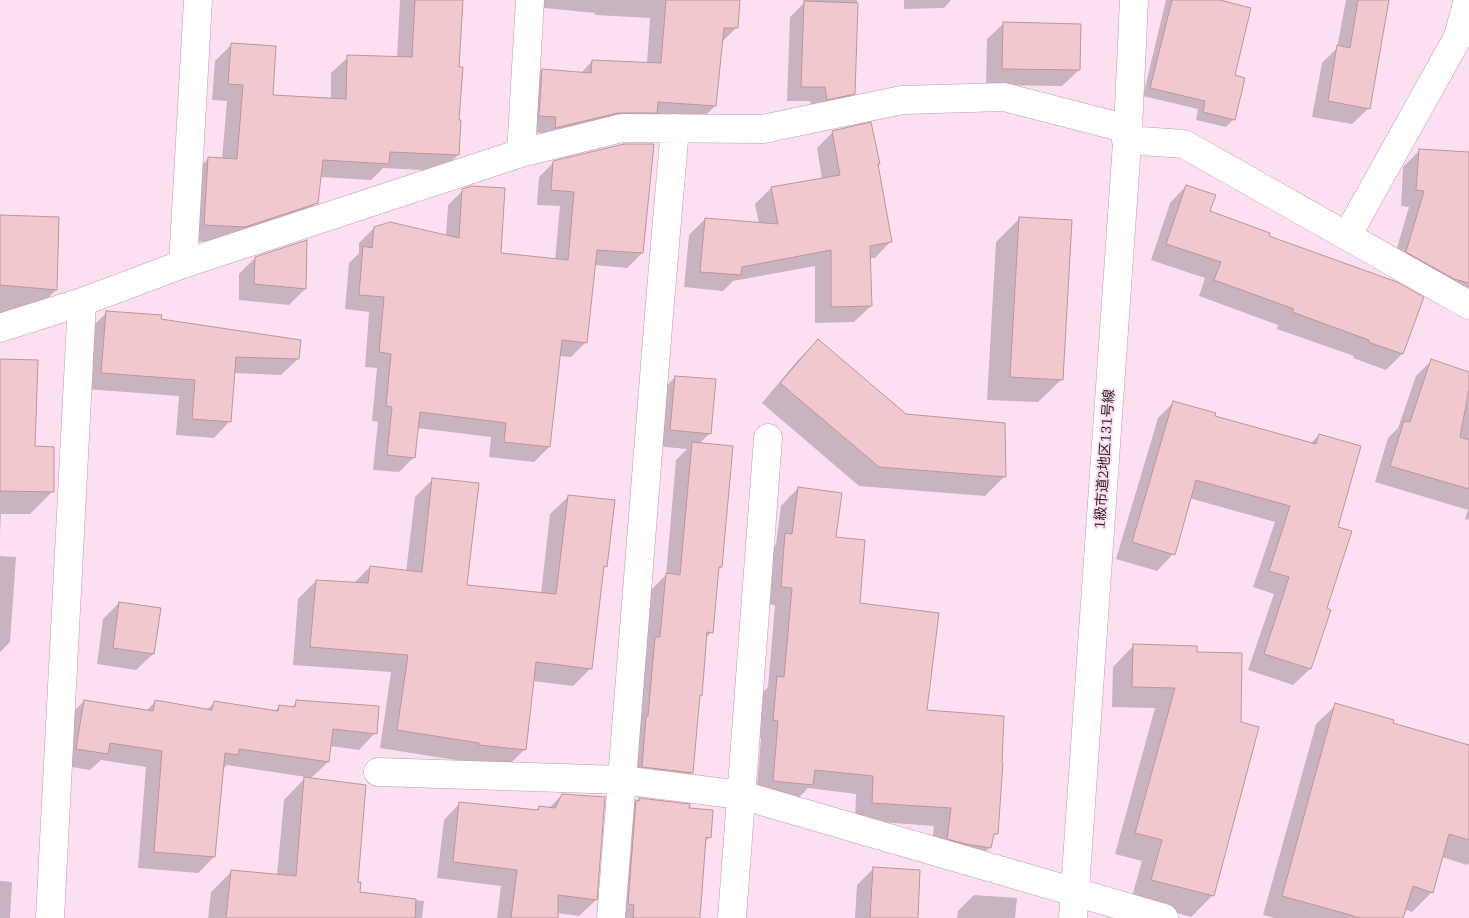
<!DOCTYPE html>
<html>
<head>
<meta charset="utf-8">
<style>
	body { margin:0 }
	canvas { display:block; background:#fce0f1 }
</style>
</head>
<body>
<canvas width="1469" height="918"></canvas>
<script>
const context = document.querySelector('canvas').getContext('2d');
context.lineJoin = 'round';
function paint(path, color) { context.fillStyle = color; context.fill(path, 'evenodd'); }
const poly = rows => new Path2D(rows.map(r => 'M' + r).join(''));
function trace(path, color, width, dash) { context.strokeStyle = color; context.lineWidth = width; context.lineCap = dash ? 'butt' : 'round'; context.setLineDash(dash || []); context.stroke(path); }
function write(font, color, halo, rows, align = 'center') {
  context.font = font + ' "IBM Plex Serif","Noto Sans JP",serif'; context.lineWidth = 4; context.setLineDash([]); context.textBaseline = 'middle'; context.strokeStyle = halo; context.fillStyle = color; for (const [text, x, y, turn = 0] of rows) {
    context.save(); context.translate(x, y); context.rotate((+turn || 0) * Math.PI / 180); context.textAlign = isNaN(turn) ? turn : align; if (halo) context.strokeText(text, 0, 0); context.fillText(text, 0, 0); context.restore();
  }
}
const shadow = poly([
	[400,0,461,0,458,68,458,155,442,171,383,168,371,180,320,177,316,203,300,219,228,243,189,241,192,175,208,159,222,159,227,101,212,100,215,61,231,45,272,96,331,99,331,73,348,57,397,58],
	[534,0,739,0,737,27,721,43,715,106,699,122,540,144,540,133,523,132,526,86,542,70,580,74,592,61,647,64,650,18,595,15,595,13,534,7],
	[804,0,857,0,854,93,839,108,813,113,810,101,787,101,790,17,805,2],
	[904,0,951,0,944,8,904,9],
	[1166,0,1206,0,1233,76,1234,119,1226,127,1196,120,1198,109,1143,96],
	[1346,0,1388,0,1369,108,1352,124,1312,117,1322,63,1337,48],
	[1004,23,1079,70,1062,86,986,85,987,39],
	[833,132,878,164,877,165,891,241,875,258,869,258,871,306,854,322,815,323,815,266,733,281,723,291,684,287,689,235,705,219,759,224,755,204,771,188,822,179,817,148],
	[1419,151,1469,158,1469,303,1391,268,1409,207,1401,206,1403,167],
	[554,162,642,253,627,268,594,265,586,342,571,357,559,356,549,447,534,462,489,457,491,437,417,428,414,457,399,472,373,470,378,422,372,421,377,368,365,367,369,312,345,309,349,263,359,253,359,243,374,228,446,236,448,205,463,190,500,254,555,260,560,206,537,205,539,177],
	[1186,186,1208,212,1268,237,1402,354,1386,370,1353,358,1354,356,1277,329,1278,325,1199,296,1205,278,1151,260,1170,203],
	[0,216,56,290,27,319,0,317],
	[1020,218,1062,379,1038,402,987,400,996,242],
	[255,258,305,289,289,305,239,300,239,274],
	[107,312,160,320,298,359,281,375,233,373,230,421,214,438,176,435,179,396,85,389,90,329],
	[818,340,906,416,1005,476,985,496,859,486,762,403,798,360],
	[1432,360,1469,373,1469,520,1465,519,1468,510,1375,482,1388,438,1398,428,1416,376],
	[0,361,34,448,52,492,30,514,1,514,0,534],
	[675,377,710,433,699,444,721,567,717,570,712,632,705,638,692,773,675,789,626,783,650,591,666,575,676,460,687,449,655,446,659,394],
	[1174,402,1214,417,1310,444,1319,435,1325,609,1329,610,1310,669,1293,685,1248,670,1274,594,1253,587,1275,522,1189,498,1173,554,1157,571,1116,559,1158,418],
	[433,479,466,586,541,594,550,514,569,496,605,566,603,569,591,668,573,686,533,681,524,750,506,768,462,763,462,761,380,748,391,672,293,665,298,599,316,581,354,583,370,567,406,572,415,497],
	[798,488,835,539,858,604,925,711,996,834,992,838,990,847,973,865,930,856,934,826,855,820,856,794,808,788,795,802,756,798,761,738,756,737,760,695,768,687,775,605,764,604,768,552,776,544,781,506],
	[0,556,16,557,10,642,0,652],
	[119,603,153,654,136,670,97,664,103,619],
	[1134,645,1195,654,1240,723,1257,728,1212,896,1191,917,1131,900,1142,861,1115,854,1155,708,1112,707,1113,667],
	[84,701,146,711,155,702,206,710,214,703,274,712,280,706,291,708,297,702,375,733,359,750,330,746,328,762,310,779,356,883,359,894,424,901,422,918,208,918,211,892,232,871,277,875,284,800,306,777,227,765,222,770,214,857,198,873,138,868,146,767,101,760,90,770,60,765,68,717],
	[1336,705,1392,724,1469,757,1469,863,1467,865,1442,857,1432,892,1412,912,1404,909,1402,918,1274,918,1263,915,1316,724],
	[562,795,596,900,579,916,557,913,557,918,497,918,501,886,437,878,444,820,460,803,535,811,539,807,548,809],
	[639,799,688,809,710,837,704,843,698,918,612,918,620,818],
	[874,868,916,918,855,918,857,885],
	[0,881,12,882,10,918,0,918],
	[974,895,1017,898,1015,918,957,918,958,911]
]);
const building = poly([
	[415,0,463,0,459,67,463,67,459,120,461,120,459,155,390,152,389,164,323,160,318,203,245,227,204,225,208,157,237,159,243,85,228,84,231,43,276,46,273,95,346,99,347,55,412,57,415,0],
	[666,0,740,0,738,28,724,28,716,106,658,102,657,113,618,113,555,128,556,117,539,116,542,69,591,73,592,60,661,63,666,0],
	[1172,0,1220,0,1251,8,1235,75,1245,78,1235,120,1203,112,1205,101,1150,88,1172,0],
	[1358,0,1389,0,1370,109,1328,101,1337,45,1350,48,1358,0],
	[804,1,858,3,855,94,827,100,825,87,801,87,804,1],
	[1003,22,1081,24,1080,70,1002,69,1003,22],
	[871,122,880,164,878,164,892,242,870,246,872,306,831,307,831,250,742,267,741,275,700,272,705,218,778,224,771,187,840,175,832,131,871,122],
	[624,144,654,144,643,253,597,250,587,343,562,340,550,447,504,442,506,423,420,412,415,458,387,455,392,407,386,406,391,354,379,352,384,297,359,295,363,246,372,248,374,227,390,222,459,238,462,189,472,186,505,188,501,253,568,260,574,192,551,190,553,161,624,144],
	[1419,149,1469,152,1469,283,1454,279,1406,252,1424,191,1416,190,1419,149],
	[1186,185,1216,195,1210,211,1270,233,1269,236,1397,282,1424,297,1403,354,1368,342,1369,340,1292,312,1294,309,1214,280,1221,262,1166,244,1186,185],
	[0,215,59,217,57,290,0,285,0,215],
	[1019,217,1072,220,1063,380,1010,377,1019,217],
	[307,240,306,289,254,284,255,257,307,240],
	[106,311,162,315,161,319,301,340,299,359,236,357,231,422,192,419,195,380,101,373,106,311],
	[818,339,906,414,1005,423,1006,477,879,467,780,383,818,339],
	[0,359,38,360,35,446,54,447,54,492,0,491,0,359],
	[1431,359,1469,372,1469,389,1460,437,1469,440,1469,489,1390,466,1404,421,1410,422,1431,359],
	[675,376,716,379,711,434,670,430,675,376],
	[1173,401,1216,413,1215,416,1316,444,1319,434,1361,446,1338,527,1352,531,1327,608,1331,610,1311,669,1264,654,1289,577,1269,571,1290,506,1196,480,1175,555,1132,542,1173,401],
	[692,442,733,446,722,567,719,567,713,633,707,632,702,696,700,695,693,773,642,767,646,716,648,716,655,637,660,637,666,573,680,575,692,442],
	[432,478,479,483,467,585,556,594,568,495,615,500,607,567,604,566,592,669,536,662,526,750,479,745,479,743,397,730,408,655,310,647,316,580,368,583,370,566,422,572,432,478],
	[798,487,842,493,836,537,865,540,860,603,939,613,927,710,1004,716,1002,763,1003,763,998,834,994,834,991,848,966,844,947,839,951,808,872,803,873,776,815,770,813,785,773,781,778,721,773,720,777,676,784,677,792,588,781,587,785,533,792,534,798,487],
	[119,602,161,608,154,654,113,648,119,602],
	[1133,644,1197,646,1197,652,1242,653,1241,722,1259,727,1214,896,1151,880,1162,840,1135,833,1175,688,1132,687,1133,644],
	[84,700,153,711,155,700,212,710,214,701,278,711,279,705,295,707,296,700,379,706,377,734,333,729,329,762,239,749,238,755,225,753,215,857,154,852,162,751,110,743,108,754,76,749,84,700],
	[1335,703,1394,720,1393,723,1469,745,1469,840,1449,834,1433,893,1413,886,1403,918,1361,918,1282,896,1335,703],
	[304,777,366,785,358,882,361,882,360,892,416,899,415,918,226,918,231,870,296,876,304,777],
	[562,794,605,797,597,900,558,895,558,918,511,918,517,870,453,862,459,802,538,810,539,806,555,808,562,794],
	[639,798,690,804,689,808,713,810,711,838,706,837,700,918,633,918,634,905,628,904,636,800,639,801,639,798],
	[873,867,920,870,918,918,870,918,873,867]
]);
const minor = poly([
	[1126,140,1184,144,1469,305],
	[521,153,530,0],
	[1347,236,1458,37,1468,0],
	[183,264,198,0],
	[0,328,82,302,183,264,521,153,622,128,763,129,902,100,1004,97,1128,129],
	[378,772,622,780,741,795,1164,918],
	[50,918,82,302],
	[611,918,659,314,675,128],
	[732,918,768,438]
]);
const tertiary = poly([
	[1073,918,1128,129,1134,0]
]);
const streetNames = [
	["1級市道2地区131号線",1105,459,-86]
];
paint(shadow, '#0003');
paint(building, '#f1c8cd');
trace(building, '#bc959a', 1);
trace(minor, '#bc9bb0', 29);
trace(tertiary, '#bc9bb0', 29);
trace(minor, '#fff', 28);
trace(tertiary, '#fff', 28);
write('14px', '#2f222a', '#fce0f1', streetNames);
</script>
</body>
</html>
